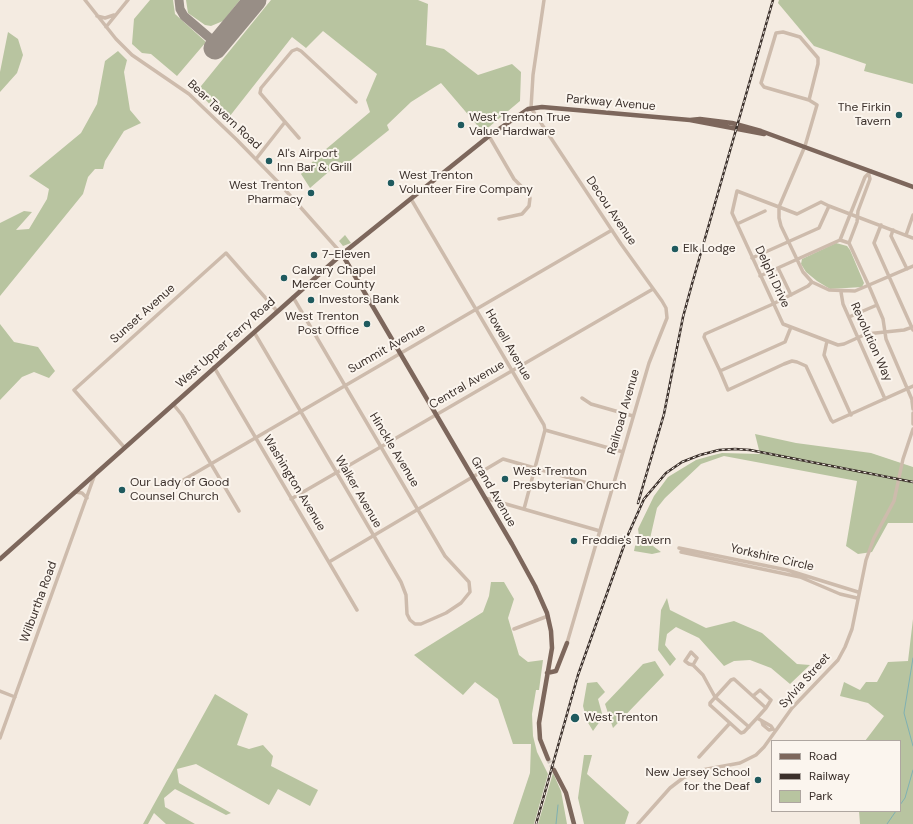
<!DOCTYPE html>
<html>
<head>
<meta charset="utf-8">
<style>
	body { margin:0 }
	#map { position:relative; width:913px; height:824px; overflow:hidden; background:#f4ebe1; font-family:"DM Sans",sans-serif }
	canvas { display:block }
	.legend { position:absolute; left:771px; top:740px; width:130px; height:72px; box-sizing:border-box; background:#fbf5ee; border:1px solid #aea6a0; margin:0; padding:5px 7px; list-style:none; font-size:12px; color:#3b302b }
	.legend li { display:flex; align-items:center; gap:8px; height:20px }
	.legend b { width:20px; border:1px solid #aea6a0 }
</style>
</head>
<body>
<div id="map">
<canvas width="913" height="824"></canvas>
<ul class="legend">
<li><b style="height:5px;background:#7d675c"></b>Road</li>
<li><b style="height:5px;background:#3b302b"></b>Railway</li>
<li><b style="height:11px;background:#b8c4a0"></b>Park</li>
</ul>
</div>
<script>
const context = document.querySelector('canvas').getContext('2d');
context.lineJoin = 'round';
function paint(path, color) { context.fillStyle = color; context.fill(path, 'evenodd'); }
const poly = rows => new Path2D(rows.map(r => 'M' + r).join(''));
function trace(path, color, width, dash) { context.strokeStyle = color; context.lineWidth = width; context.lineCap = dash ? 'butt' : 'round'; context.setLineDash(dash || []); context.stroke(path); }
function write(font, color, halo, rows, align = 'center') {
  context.font = font + ' "DM Sans",sans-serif'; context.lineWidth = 4; context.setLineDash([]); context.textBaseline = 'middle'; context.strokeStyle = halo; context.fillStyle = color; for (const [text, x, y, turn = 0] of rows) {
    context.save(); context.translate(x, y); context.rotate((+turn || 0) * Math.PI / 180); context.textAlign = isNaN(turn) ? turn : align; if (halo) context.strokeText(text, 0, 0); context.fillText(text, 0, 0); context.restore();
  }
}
const green = poly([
	[150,0,173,0,175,14,206,42,177,76,151,54,142,53,132,44,134,19],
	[186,0,240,0,223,21,211,26,205,25,188,13],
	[271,0,418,0,428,4,426,45,444,49,478,75,512,64,521,72,520,101,483,132,441,83,411,102,387,125,389,130,344,166,340,162,310,188,301,174,319,155,370,112,366,100,377,74,323,31,306,48,292,37,226,121,197,91],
	[779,0,913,0,913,84,864,71,866,64,814,46,778,3],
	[8,32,18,39,23,55,17,73,0,92,0,72],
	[118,51,127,60,124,72,130,110,141,123,124,131,105,161,103,169,95,169,88,177,83,194,0,296,0,223,24,211,32,212,16,230,29,229,47,199,49,189,29,176,81,133,97,104,105,61],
	[345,235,351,243,343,246,339,241],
	[836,243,847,246,850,250,864,283,862,287,830,289,817,281,806,272,801,264,802,259],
	[0,324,14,342,38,347,55,371,49,378,34,372,22,377,0,400],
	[755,434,796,443,871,453,913,467,913,523,888,523,872,552,858,554,846,546,857,481,724,456,701,464,665,498,657,508,649,543,661,552,652,554,634,551,635,546,640,542,638,529,654,496,668,477,696,460,710,456,722,453,760,454],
	[491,582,504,582,514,599,508,618,519,655,528,662,543,660,539,690,536,690,532,714,533,736,537,752,548,774,534,824,513,824,530,773,531,744,513,744,498,699,475,682,463,695,414,655,483,612,489,596],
	[667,598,670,610,706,628,734,621,762,633,797,664,810,665,790,684,771,668,750,660,734,661,724,666,699,638,676,627,667,634,665,645,676,659,670,666,658,650,661,610],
	[913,619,913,824,860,824,859,811,900,811,900,741,865,741,884,716,868,703,840,696,844,682,860,690,866,682,877,682,888,662,908,661],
	[655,661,664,675,613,728,605,704,643,664],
	[597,682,605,692,598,699,603,717,593,731,587,721,583,706,587,683],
	[215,694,248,714,237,745,249,749,263,745,273,756,271,766,318,790,310,806,278,789,269,805,196,764,177,769,179,783,231,813,226,815,175,789,164,798,165,807,195,824,166,824,154,813,148,824,143,824],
	[584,755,592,755,587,774,629,812,625,824,584,824,578,798],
	[553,773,561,791,567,824,538,824]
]);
const stream = poly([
	[913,658,904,713,913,746],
	[900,805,905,798,913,770],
	[556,824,558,805],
	[887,824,896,811]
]);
const taxiway = poly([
	[179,0,180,9,184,16,218,45]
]);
const runway = poly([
	[215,48,255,0]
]);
const majorTunnel = poly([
	[548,759,554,770]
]);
const minor = poly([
	[85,0,116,39,132,55,189,94,237,140,279,183,342,254],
	[544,0,533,75,531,108,621,244,662,301,666,308,667,318,649,363,567,643],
	[97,16,105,18,114,15],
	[106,27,128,0],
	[809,100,818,64,818,58,800,37,783,32,776,33,761,83,764,87,809,100,817,105,805,146,779,207,797,214,821,202,829,206],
	[489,136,514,179,527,192,530,198,529,206,522,214,499,219],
	[299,138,260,93,261,88,292,51,297,49,301,51,356,102],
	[256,159,285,122],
	[411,199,544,425,545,430,524,509],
	[737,224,765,211],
	[881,225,874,243,913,330],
	[893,230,891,236,907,269],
	[906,235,913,215],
	[840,240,849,243,869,286,883,319,886,339,913,402],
	[840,240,865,177,871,171],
	[849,243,857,222,858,211,870,179,869,175],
	[752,258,819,228,829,206,913,238],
	[913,266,855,291,829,290,812,282,803,272,781,226,779,218,779,207,737,191,732,213,783,324,838,345,844,344,866,334,904,330,913,327],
	[778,268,791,295],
	[760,276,840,240],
	[841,292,843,304,885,399],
	[849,317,877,305],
	[791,327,785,342,720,371,728,390,784,364,792,361,797,362,806,366,831,420,833,422,913,386],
	[254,332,401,582,406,595,407,614,410,620,415,624,421,624,446,613,461,603,470,592,469,582,445,556,293,297],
	[827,341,824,355,851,415],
	[214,367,357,610],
	[720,371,704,337,705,334,773,304,808,286,812,282],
	[582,398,591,404,633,416],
	[912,401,913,409],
	[173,404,182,415,239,511],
	[913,413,913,424],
	[545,430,623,452],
	[124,447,74,390,226,253,277,311],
	[173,486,612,230],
	[75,492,82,493,87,498],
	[485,498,600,531],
	[291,499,653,289],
	[679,548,787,570,858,592],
	[681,552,800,577,840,594,857,598],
	[329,562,503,459,612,490],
	[514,629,548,616],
	[693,665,697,658,691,652,685,661,689,664,693,665,703,675,715,697,749,727],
	[0,691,15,697],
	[753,696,760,690,771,700,766,708],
	[757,718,766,708,734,679,731,680,710,703,710,705,741,733,744,732,757,718,771,726,773,729,769,730,763,725,762,722],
	[0,738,95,474],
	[699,757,730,723],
	[638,824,670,788,683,778,702,770,740,763,756,755,764,747,792,708,838,660,845,647,852,629,866,560,874,538,894,501,903,459,913,429]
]);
const major = poly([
	[690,120,764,134],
	[342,254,512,544,535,586,547,613,551,631,552,648,539,723,540,739,548,759],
	[0,559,342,254,489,136,528,109,542,107,690,120,700,119,732,123,761,131,913,187],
	[547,673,556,671,567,643],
	[554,770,566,793,574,824]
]);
const rail = poly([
	[638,503,664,414,683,317,692,284,773,0],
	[536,824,578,675,627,537,644,499,666,473,682,462,700,455,719,450,735,449,750,450,913,482]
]);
const markers = [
	[899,115,4,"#1f5a5e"],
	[461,125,4,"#1f5a5e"],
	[269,161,4,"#1f5a5e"],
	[391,183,4,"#1f5a5e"],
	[311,193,4,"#1f5a5e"],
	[675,249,4,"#1f5a5e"],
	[314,255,4,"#1f5a5e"],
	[284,278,4,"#1f5a5e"],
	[311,300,4,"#1f5a5e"],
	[367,324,4,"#1f5a5e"],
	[505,479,4,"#1f5a5e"],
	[122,490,4,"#1f5a5e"],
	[574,541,4,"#1f5a5e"],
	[575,718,5,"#1f5a5e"],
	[758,780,4,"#1f5a5e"]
];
const streetNames = [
	["Parkway Avenue",611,103,5],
	["Bear Tavern Road",224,115,43],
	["Decou Avenue",611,211,56],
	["Delphi Drive",772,277,65],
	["Sunset Avenue",143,314,-42],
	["Revolution Way",871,342,66],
	["West Upper Ferry Road",226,343,-42],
	["Howell Avenue",508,345,60],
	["Summit Avenue",387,349,-30],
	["Central Avenue",467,385,-30],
	["Railroad Avenue",624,412,-74],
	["Hinckle Avenue",394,450,59],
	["Washington Avenue",294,483,59],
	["Walker Avenue",358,492,60],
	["Grand Avenue",493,492,60],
	["Yorkshire Circle",772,558,13],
	["Wilburtha Road",39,602,-70],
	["Sylvia Street",805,681,-48]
];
const poiNames = [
	["The Firkin",891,108,"right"],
	["Tavern",891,122,"right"],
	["West Trenton True",469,118],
	["Value Hardware",469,132],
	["Al's Airport",277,154],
	["Inn Bar & Grill",277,168],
	["West Trenton",399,176],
	["Volunteer Fire Company",399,190],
	["West Trenton",303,186,"right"],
	["Pharmacy",303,200,"right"],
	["Elk Lodge",683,249],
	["7-Eleven",322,255],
	["Calvary Chapel",292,271],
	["Mercer County",292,285],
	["Investors Bank",319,300],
	["West Trenton",359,317,"right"],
	["Post Office",359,331,"right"],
	["West Trenton",513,472],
	["Presbyterian Church",513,486],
	["Our Lady of Good",130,483],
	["Counsel Church",130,497],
	["Freddie's Tavern",582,541],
	["West Trenton",584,718],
	["New Jersey School",750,773,"right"],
	["for the Deaf",750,787,"right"]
];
paint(green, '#b8c4a0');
trace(stream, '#7fb0b2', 1);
trace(taxiway, '#988e86', 9);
trace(runway, '#988e86', 23);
trace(majorTunnel, '#cfc6bd', 4.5, [4.5, 2]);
trace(minor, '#cdbbac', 3.5);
trace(major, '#7d675c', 4.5);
trace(rail, '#3b302b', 2.5);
trace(rail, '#fbf5ee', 1, [3]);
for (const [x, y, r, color] of markers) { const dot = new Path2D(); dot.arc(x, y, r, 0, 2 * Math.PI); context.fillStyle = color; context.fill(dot); trace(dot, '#fbf5ee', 1.5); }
write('12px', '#3b302b', '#fbf5ee', streetNames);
write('12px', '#3b302b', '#fbf5ee', poiNames, 'left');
</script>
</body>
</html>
